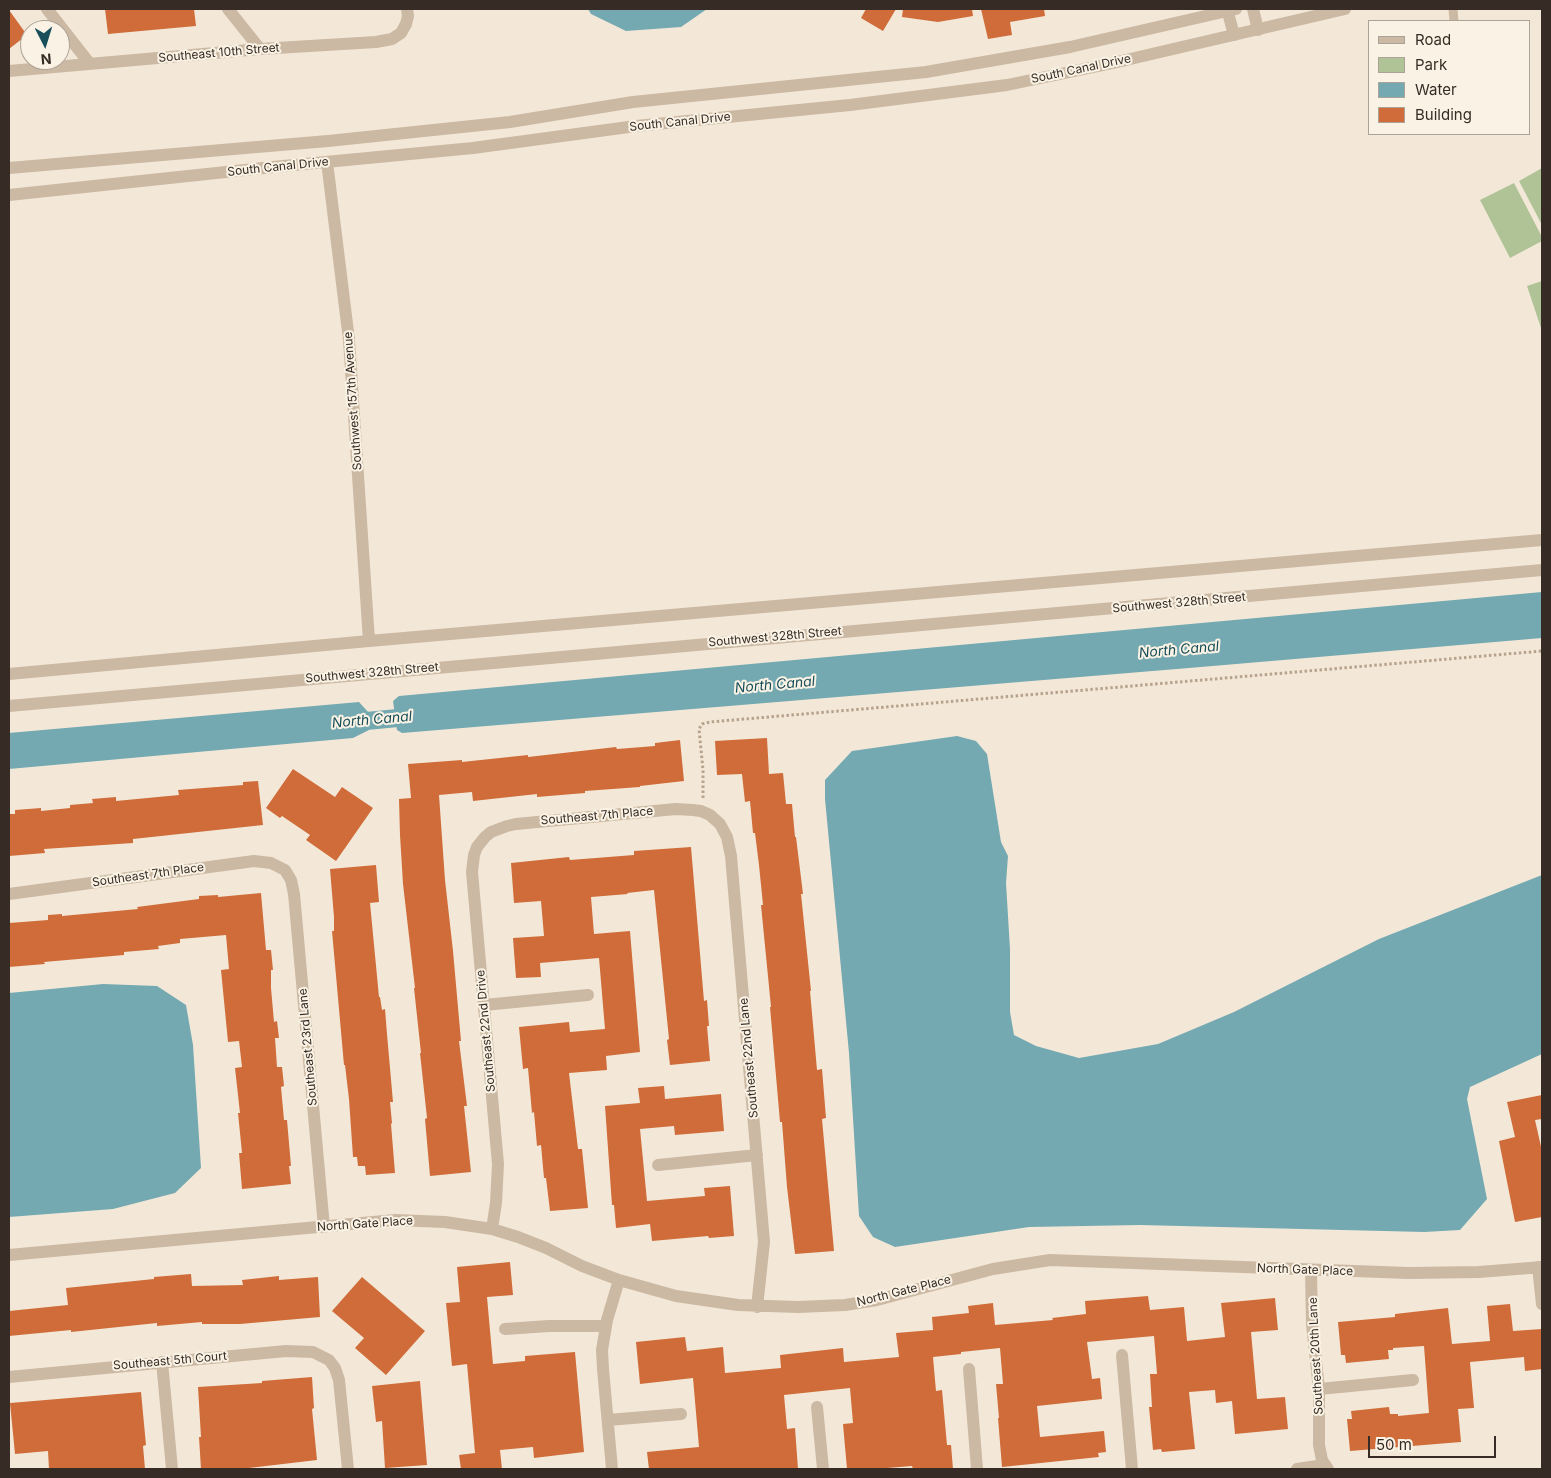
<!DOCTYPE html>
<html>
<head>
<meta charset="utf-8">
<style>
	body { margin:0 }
	#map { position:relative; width:1551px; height:1478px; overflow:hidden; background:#f3e8d7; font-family:Inter,sans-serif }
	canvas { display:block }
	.frame { position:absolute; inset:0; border:10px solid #362c25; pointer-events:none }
	.legend { position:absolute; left:1368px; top:20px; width:162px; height:115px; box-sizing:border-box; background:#faf2e4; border:1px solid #aca398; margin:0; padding:6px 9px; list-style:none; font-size:15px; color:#362c25 }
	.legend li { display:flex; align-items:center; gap:10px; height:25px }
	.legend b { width:25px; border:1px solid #aca398 }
	.north { position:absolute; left:20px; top:20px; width:50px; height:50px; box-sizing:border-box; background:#faf2e4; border:1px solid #aca398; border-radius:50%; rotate:175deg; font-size:14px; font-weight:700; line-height:20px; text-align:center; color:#362c25 }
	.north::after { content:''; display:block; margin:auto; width:18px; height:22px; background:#184f5a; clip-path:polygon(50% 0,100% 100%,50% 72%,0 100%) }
	.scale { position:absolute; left:1368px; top:1436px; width:128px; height:22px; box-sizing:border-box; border:2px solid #362c25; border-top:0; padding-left:6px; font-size:15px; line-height:18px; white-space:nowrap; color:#362c25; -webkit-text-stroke:4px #faf2e4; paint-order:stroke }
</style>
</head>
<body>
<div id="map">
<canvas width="1551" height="1478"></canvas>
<div class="frame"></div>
<ul class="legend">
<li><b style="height:6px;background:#cbb9a3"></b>Road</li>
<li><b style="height:14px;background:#afc396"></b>Park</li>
<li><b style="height:14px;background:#74a9b2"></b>Water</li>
<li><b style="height:14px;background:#cf6c39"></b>Building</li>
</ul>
<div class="north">N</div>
<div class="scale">50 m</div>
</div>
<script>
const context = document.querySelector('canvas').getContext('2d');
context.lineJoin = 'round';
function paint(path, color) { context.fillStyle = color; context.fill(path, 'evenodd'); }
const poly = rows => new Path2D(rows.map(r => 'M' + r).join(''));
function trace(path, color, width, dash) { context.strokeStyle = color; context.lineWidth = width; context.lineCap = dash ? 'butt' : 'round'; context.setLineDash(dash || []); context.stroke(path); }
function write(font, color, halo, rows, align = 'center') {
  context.font = font + ' Inter,sans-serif'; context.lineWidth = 4; context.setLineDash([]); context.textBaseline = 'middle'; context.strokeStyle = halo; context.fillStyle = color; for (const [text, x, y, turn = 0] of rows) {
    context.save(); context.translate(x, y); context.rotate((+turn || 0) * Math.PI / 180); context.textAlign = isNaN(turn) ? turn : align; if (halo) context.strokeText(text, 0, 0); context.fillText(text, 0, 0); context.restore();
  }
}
const green = poly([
	[1542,168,1542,225,1519,181],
	[1514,183,1542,237,1542,241,1510,258,1480,200],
	[1542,281,1542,331,1527,286]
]);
const water = poly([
	[588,9,707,9,681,27,626,31,591,14],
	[1542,592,1542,638,1189,668,402,733,397,730,393,701,399,696],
	[359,702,369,713,369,730,353,738,9,769,9,733],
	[957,736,976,741,987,754,1001,842,1008,856,1006,883,1010,949,1010,1012,1014,1035,1036,1046,1079,1058,1158,1044,1234,1012,1379,939,1542,875,1542,1054,1470,1087,1467,1099,1487,1199,1460,1230,1424,1232,1140,1225,1029,1227,895,1247,873,1237,859,1216,849,1053,825,799,825,780,852,751],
	[103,984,157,986,186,1005,193,1045,201,1168,175,1193,113,1209,9,1217,9,993]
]);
const canal = poly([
	[345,723,419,716]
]);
const building = poly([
	[105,9,194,9,196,26,108,34],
	[866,9,896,9,883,31,861,18],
	[903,9,972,9,973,16,938,22,902,17],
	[981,9,1044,9,1045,16,1010,22,1012,35,988,39],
	[9,10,27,35,9,49],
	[767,738,769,774,783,773,786,804,792,804,795,837,796,837,803,894,801,894,811,991,810,991,817,1070,822,1069,826,1118,822,1119,834,1251,795,1254,787,1187,782,1122,780,1122,770,1007,771,1007,761,905,763,905,759,865,755,833,753,833,750,801,745,802,742,774,717,775,715,741],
	[680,740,684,781,640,786,640,787,585,791,585,793,537,797,537,794,473,801,472,792,439,795,445,880,453,951,461,1041,459,1041,467,1106,464,1106,471,1172,430,1176,425,1119,427,1118,420,1053,421,1053,414,988,415,988,403,884,400,835,399,799,411,798,408,764,462,760,462,762,528,755,528,757,616,747,617,749,655,746,655,743],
	[293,769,335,797,342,787,373,808,336,861,306,840,310,835,282,816,280,818,266,808],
	[258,781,263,825,133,839,133,843,44,849,45,853,9,856,9,814,15,814,15,810,41,808,41,811,70,808,70,805,93,803,92,799,116,797,116,801,179,795,178,790,243,785,243,782],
	[691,847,704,1001,707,1000,709,1026,707,1026,710,1061,670,1065,667,1040,669,1039,654,890,627,893,628,894,591,897,594,934,630,931,640,1052,606,1056,607,1070,569,1073,578,1149,582,1149,588,1208,550,1211,546,1178,544,1178,541,1145,537,1146,534,1112,532,1113,528,1068,523,1069,519,1027,569,1022,570,1032,605,1029,599,958,540,963,541,977,516,978,513,938,544,936,541,901,514,903,511,863,569,857,570,860,634,855,634,851],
	[376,865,379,902,370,903,379,997,380,997,382,1010,385,1009,387,1034,393,1102,390,1102,392,1123,391,1124,395,1173,366,1175,365,1166,358,1166,357,1157,353,1157,349,1099,345,1065,344,1065,332,931,334,931,334,917,330,869],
	[261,893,266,950,271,950,273,970,271,970,271,988,274,1022,277,1021,279,1038,275,1038,277,1067,282,1067,284,1086,281,1087,284,1120,287,1120,291,1166,289,1166,291,1184,242,1189,239,1153,242,1153,238,1113,240,1113,235,1068,242,1067,239,1041,228,1042,221,970,229,969,226,935,180,939,180,943,158,946,159,949,124,952,124,955,44,962,45,964,9,967,9,923,48,920,48,915,62,914,62,916,138,909,137,907,199,899,199,896,218,895,218,897],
	[664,1086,665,1099,721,1094,724,1131,675,1135,674,1126,640,1129,647,1201,705,1196,704,1188,730,1186,734,1236,709,1238,708,1236,652,1241,650,1224,616,1228,614,1205,612,1205,605,1106,640,1103,638,1088],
	[1542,1095,1542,1119,1535,1120,1542,1151,1542,1217,1515,1222,1499,1141,1515,1137,1507,1102],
	[510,1262,513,1295,487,1297,493,1364,525,1361,525,1356,575,1352,584,1452,534,1458,533,1447,500,1450,502,1469,461,1469,459,1455,475,1453,467,1364,452,1366,446,1303,460,1302,457,1267],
	[191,1274,192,1286,243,1285,242,1280,279,1276,279,1280,318,1277,320,1317,240,1324,202,1324,202,1322,157,1326,157,1323,71,1332,71,1330,9,1336,9,1311,68,1305,66,1288,154,1279,154,1277],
	[362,1277,425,1331,386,1375,355,1348,364,1338,332,1311],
	[1148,1296,1150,1310,1184,1307,1187,1341,1225,1337,1221,1303,1275,1298,1278,1330,1251,1332,1257,1399,1285,1397,1288,1429,1235,1434,1232,1401,1216,1403,1215,1390,1189,1392,1195,1449,1162,1452,1161,1449,1153,1450,1149,1407,1152,1407,1150,1374,1157,1374,1154,1336,1087,1342,1092,1379,1100,1378,1102,1399,1037,1406,1040,1437,1104,1431,1106,1452,1098,1453,1099,1457,1002,1467,998,1418,999,1418,996,1384,1003,1384,1000,1348,961,1352,961,1354,933,1357,936,1391,942,1390,947,1445,951,1445,953,1469,913,1469,912,1466,875,1469,847,1469,843,1424,853,1423,850,1388,784,1395,787,1429,795,1428,798,1469,649,1469,647,1452,699,1447,693,1378,640,1384,636,1342,685,1337,687,1351,723,1347,725,1373,781,1368,780,1355,843,1348,844,1362,899,1357,896,1333,933,1330,932,1317,969,1313,968,1306,993,1303,995,1325,1053,1320,1052,1318,1086,1314,1085,1301],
	[1510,1304,1513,1331,1542,1329,1542,1369,1525,1371,1524,1357,1470,1362,1474,1408,1458,1409,1461,1442,1350,1451,1347,1419,1352,1419,1351,1411,1389,1407,1390,1414,1398,1414,1398,1416,1429,1413,1424,1346,1393,1348,1393,1350,1388,1350,1389,1359,1346,1363,1345,1355,1341,1355,1338,1322,1395,1317,1395,1314,1448,1308,1452,1344,1490,1341,1487,1306],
	[312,1377,314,1408,312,1409,317,1460,249,1468,249,1469,201,1469,199,1437,201,1437,198,1387,262,1383,262,1381],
	[420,1381,427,1465,385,1468,382,1421,376,1422,372,1386],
	[141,1392,146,1445,143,1446,145,1469,49,1469,48,1451,15,1454,10,1403]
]);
const path = poly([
	[703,798,703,770,699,729,702,724,710,722,1542,651]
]);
const service = poly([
	[1453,9,1454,21]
]);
const minor = poly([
	[47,9,90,64],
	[228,9,260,49],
	[1227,9,1234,35],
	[1253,9,1258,30],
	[9,71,260,49,376,42,392,39,401,33,406,24,408,16,407,9],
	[327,162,349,340,369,641],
	[9,894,254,861,271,863,285,870,291,880,294,894,324,1227],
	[484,1005,588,995],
	[658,1165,757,1155],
	[492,1229,496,1203,498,1164,472,872,474,855,477,847,485,837,491,832,507,826,516,824,676,809,693,810,701,811,710,815,720,824,727,837,731,856,764,1242,757,1307],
	[9,1255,395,1220,445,1222,492,1229,518,1237,546,1248,582,1266,619,1280,676,1296,738,1305,798,1307,845,1305,877,1300,993,1269,1050,1260,1409,1273,1479,1272,1542,1267],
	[1538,1267,1542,1304],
	[1311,1270,1312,1324,1319,1389,1319,1445,1322,1460,1328,1469],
	[505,1329,549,1326,605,1326],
	[1122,1355,1132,1469],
	[162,1362,172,1469],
	[969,1369,977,1469],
	[9,1377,286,1351,313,1352,329,1360,335,1368,339,1380,348,1469],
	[1319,1389,1413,1380],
	[817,1407,823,1469],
	[608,1420,681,1414],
	[612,1469,603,1369,602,1350,607,1320,619,1280],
	[1297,1469,1324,1465]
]);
const tertiary = poly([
	[9,168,328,141,510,122,633,102,926,72,1070,47,1236,9],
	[9,195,273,167,473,148,636,126,850,105,1007,85,1113,63,1345,9],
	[9,674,369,641,1542,540],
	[9,706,1542,570]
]);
const streetNames = [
	["Southeast 10th Street",219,53,-5],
	["South Canal Drive",1081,69,-12],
	["South Canal Drive",680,122,-6],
	["South Canal Drive",278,167,-6],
	["Southwest 157th Avenue",353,401,-94],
	["Southwest 328th Street",1179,603,-5],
	["Southwest 328th Street",775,637,-5],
	["Southwest 328th Street",372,673,-5],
	["Southeast 7th Place",597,816,-5],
	["Southeast 7th Place",148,875,-8],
	["Southeast 22nd Drive",486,1031,-95],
	["Southeast 23rd Lane",308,1047,-95],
	["Southeast 22nd Lane",749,1058,-95],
	["North Gate Place",365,1224,-4],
	["North Gate Place",1305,1270,2],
	["North Gate Place",904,1291,-14],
	["Southeast 20th Lane",1316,1356,-93],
	["Southeast 5th Court",170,1361,-5]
];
const waterNames = [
	["North Canal",1179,650,-5],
	["North Canal",775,685,-5],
	["North Canal",372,720,-5]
];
paint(green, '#afc396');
paint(water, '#74a9b2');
trace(canal, '#74a9b2', 18);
paint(building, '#cf6c39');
trace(path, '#b7a38d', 3, [2.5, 2.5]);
trace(service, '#cbb9a3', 9);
trace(minor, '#cbb9a3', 12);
trace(tertiary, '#cbb9a3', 12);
write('12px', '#362c25', '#faf2e4', streetNames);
write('italic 14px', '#184f5a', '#faf2e4', waterNames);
</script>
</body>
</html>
